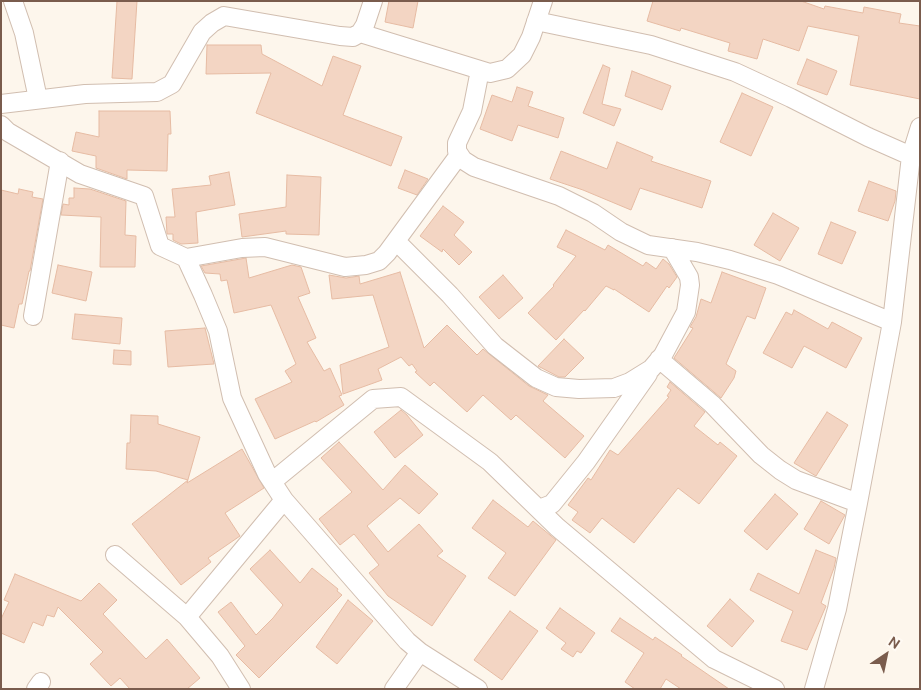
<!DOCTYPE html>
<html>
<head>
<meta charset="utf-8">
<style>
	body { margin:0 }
	#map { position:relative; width:921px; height:690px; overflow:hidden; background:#fdf6ec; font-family:Ubuntu,sans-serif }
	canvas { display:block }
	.frame { position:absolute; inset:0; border:2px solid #7a5c4d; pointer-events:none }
	.north { position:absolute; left:861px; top:630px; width:50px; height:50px; -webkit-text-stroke:4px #fffaf3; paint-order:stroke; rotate:34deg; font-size:14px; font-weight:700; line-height:20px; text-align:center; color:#7a5c4d }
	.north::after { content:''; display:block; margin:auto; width:18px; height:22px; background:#7a5c4d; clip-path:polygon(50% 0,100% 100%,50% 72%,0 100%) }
</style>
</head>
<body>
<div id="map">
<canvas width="921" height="690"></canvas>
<div class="frame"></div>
<div class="north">N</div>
</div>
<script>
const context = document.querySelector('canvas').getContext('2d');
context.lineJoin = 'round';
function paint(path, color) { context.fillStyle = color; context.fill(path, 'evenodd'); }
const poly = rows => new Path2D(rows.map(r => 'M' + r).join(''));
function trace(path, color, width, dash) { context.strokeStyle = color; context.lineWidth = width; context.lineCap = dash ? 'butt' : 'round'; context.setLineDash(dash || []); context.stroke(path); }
const building = poly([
	[117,1,137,1,132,79,112,78,117,1],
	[389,1,418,1,413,28,385,22,389,1],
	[653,1,801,1,824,9,825,6,863,13,864,7,901,14,899,23,920,26,920,99,850,85,859,36,808,26,799,51,763,39,757,59,728,51,730,43,681,28,680,31,647,21,653,1],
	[207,45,261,45,262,54,322,86,333,56,361,66,343,115,402,137,391,166,256,113,271,73,206,74,207,45],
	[807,59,837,71,827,95,797,84,807,59],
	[603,65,610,68,602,104,621,109,614,126,583,113,603,65],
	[632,71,671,86,662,110,625,96,632,71],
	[517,87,533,92,528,106,564,118,558,138,518,125,512,141,480,129,492,95,512,102,517,87],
	[742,93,773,107,751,156,720,142,742,93],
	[99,111,170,111,171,134,168,134,167,171,127,170,127,179,96,168,96,156,72,151,76,132,99,137,99,111],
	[617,142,653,157,651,161,711,181,702,208,640,188,631,210,583,190,550,179,561,151,607,169,617,142],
	[405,170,428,179,417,195,398,188,405,170],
	[229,172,235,205,196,212,198,243,181,244,173,240,173,234,167,234,166,217,175,217,172,189,211,185,209,176,229,172],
	[287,175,321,177,319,235,286,234,286,231,242,237,239,214,286,207,287,175],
	[869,181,896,191,895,201,888,221,858,211,869,181],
	[74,188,90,189,126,201,125,235,136,236,135,267,100,267,101,217,61,215,63,204,69,205,69,198,74,198,74,188],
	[19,189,33,192,32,197,43,199,30,271,29,271,22,304,19,304,14,328,1,325,1,190,18,194,19,189],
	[443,206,464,222,454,235,472,252,459,265,443,249,442,252,420,236,443,206],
	[773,213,799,228,780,261,754,245,773,213],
	[831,222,856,232,842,264,818,254,831,222],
	[566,230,605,250,608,245,643,266,646,262,656,269,663,259,669,264,677,277,669,288,667,286,649,312,614,289,614,290,606,286,585,311,584,310,556,340,528,313,554,286,553,285,576,256,557,247,566,230],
	[246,258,249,278,292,265,301,267,310,293,298,297,316,338,307,342,324,371,330,368,342,395,339,396,344,405,316,422,315,421,275,439,255,399,292,382,285,371,296,364,271,305,234,313,227,280,221,281,220,274,205,273,201,266,246,258],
	[58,265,92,272,86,301,52,293,58,265],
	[400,272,424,348,447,325,477,355,483,349,529,386,548,395,543,401,584,436,565,458,516,415,511,420,483,395,467,412,434,382,430,386,415,372,417,371,412,364,409,366,401,357,378,369,382,380,343,394,340,365,389,347,373,295,332,299,329,275,346,278,359,276,360,284,400,272],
	[722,272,766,288,755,319,747,316,726,364,736,371,734,378,721,398,674,358,693,328,690,327,696,317,701,299,711,303,722,272],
	[503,275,523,298,499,319,479,297,503,275],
	[794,310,828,329,832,322,862,338,846,368,804,346,792,368,763,353,786,312,792,315,794,310],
	[75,314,122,318,120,344,72,339,75,314],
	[205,328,214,364,168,367,165,331,205,328],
	[564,339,584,358,565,377,559,377,538,366,564,339],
	[114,350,131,351,131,365,113,364,114,350],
	[670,382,705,412,694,426,718,445,720,442,737,456,699,504,678,488,634,543,602,518,590,533,572,520,578,512,568,505,588,478,591,480,610,450,618,455,669,397,667,396,671,390,667,387,670,382],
	[401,410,407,415,423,435,395,458,374,432,401,410],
	[827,412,848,425,816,476,794,463,827,412],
	[131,415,158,416,158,424,200,437,187,483,242,449,264,488,225,513,240,536,208,558,211,562,181,585,132,524,188,480,156,471,126,469,127,443,130,443,131,415],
	[339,442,383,490,405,465,438,494,419,514,400,498,367,526,388,552,419,524,443,551,437,556,466,576,432,626,388,596,369,573,379,565,354,534,340,545,319,519,352,492,321,458,339,442],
	[775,494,798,514,767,550,744,531,775,494],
	[493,500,528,527,533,521,556,540,515,596,488,578,506,553,472,528,493,500],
	[821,501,845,515,829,544,804,529,821,501],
	[270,550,300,583,312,568,338,589,337,591,342,595,259,678,236,655,245,646,218,612,231,602,256,635,273,618,283,605,250,569,270,550],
	[816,550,836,558,834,568,821,603,826,606,807,650,781,641,793,611,750,590,758,573,799,594,816,550],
	[15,574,81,601,99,583,117,600,103,614,146,659,167,639,200,678,187,689,130,689,120,678,111,686,90,664,103,652,58,607,54,617,47,615,43,626,33,622,24,643,1,633,1,619,9,602,4,600,15,574],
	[730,599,754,621,732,647,707,626,730,599],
	[348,600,373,621,337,664,316,647,348,600],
	[560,608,595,633,581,653,577,651,573,657,561,649,566,643,546,628,560,608],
	[510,611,538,631,502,680,474,660,510,611],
	[620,618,653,640,655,637,682,655,681,656,729,689,681,689,666,679,660,689,635,689,625,682,644,653,611,631,620,618]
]);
const street = poly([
	[13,1,24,33,38,99],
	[536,21,651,45,735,72,791,98,868,137,911,156],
	[360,33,490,73,507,69,522,55,531,37,543,1],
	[480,70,472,111,457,143,457,151,463,160,474,167,559,196,593,213,621,232,648,245,697,252,730,260,778,275,892,322],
	[1,104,85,94,157,92,172,84,202,32,212,23,224,16,340,36,353,37,360,33,365,25,373,1],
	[1,125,8,132,80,174,144,196,160,246,186,258,203,295,218,331,232,398,267,474,284,500,407,641,420,652,478,689],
	[396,241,450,295,495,346,536,378,556,387,579,389,614,388,630,382,651,369,663,355,686,312,690,285,689,277,672,248],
	[186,258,242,248,265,247,345,267,366,265,379,261,387,253,459,155],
	[33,316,60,161],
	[659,359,712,404,761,455,780,470,796,480,858,503],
	[273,481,373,399,401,397,490,462,557,527,714,659,775,689],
	[539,509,552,504,586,462,648,374],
	[115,555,187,617,220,656,241,689],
	[187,617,284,500],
	[36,689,41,682],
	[394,689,420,652],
	[814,689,837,609,858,503,892,322,911,156,920,127]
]);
paint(building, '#f3d5c3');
trace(building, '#e6bba3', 1);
trace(street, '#d1beb0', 20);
trace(street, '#fff', 18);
</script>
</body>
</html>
